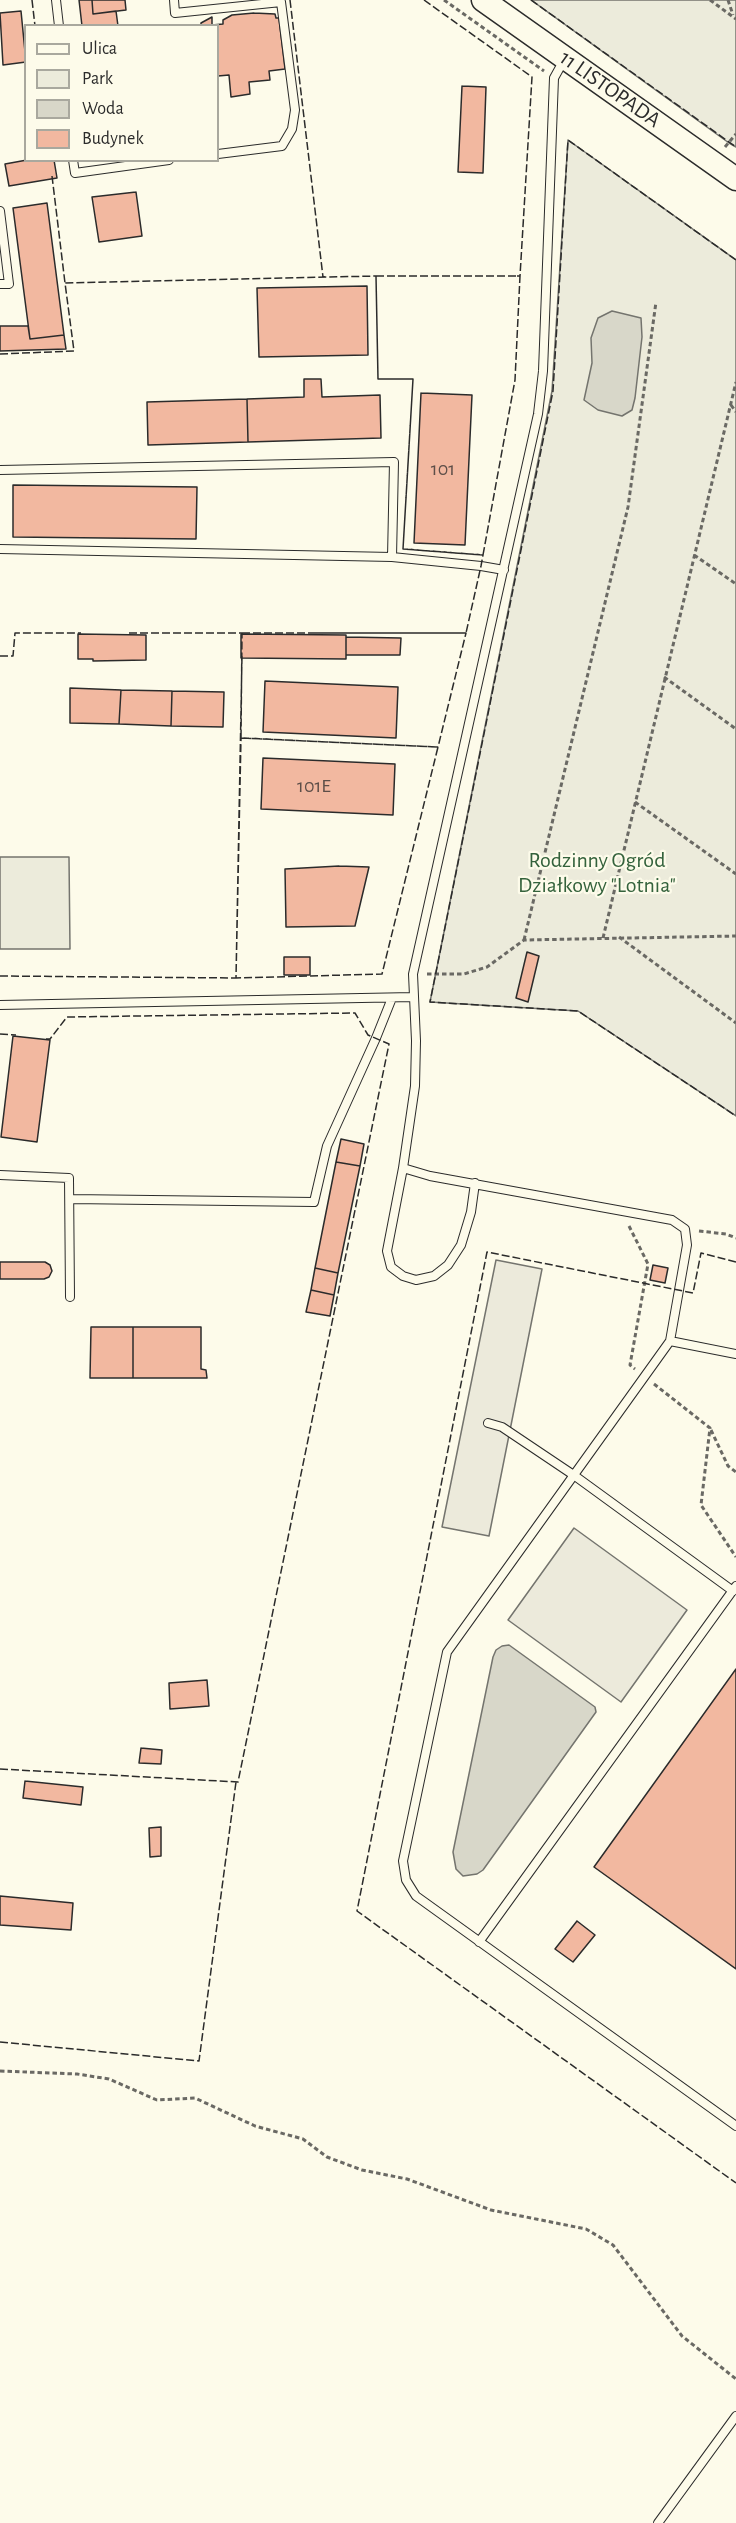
<!DOCTYPE html>
<html>
<head>
<meta charset="utf-8">
<style>
	body { margin:0 }
	#map { position:relative; width:736px; height:2523px; overflow:hidden; background:#fdfbea; font-family:"Alegreya Sans",sans-serif }
	canvas { display:block }
	.legend { position:absolute; left:24px; top:24px; width:195px; height:138px; box-sizing:border-box; background:#fdfbea; border:2px solid #a9a89e; margin:0; padding:8px 10px; list-style:none; font-size:18px; color:#2b2b2b }
	.legend li { display:flex; align-items:center; gap:12px; height:30px }
	.legend b { width:30px; border:2px solid #a9a89e }
</style>
</head>
<body>
<div id="map">
<canvas width="736" height="2523"></canvas>
<ul class="legend">
<li><b style="height:8px;background:#fdfbea"></b>Ulica</li>
<li><b style="height:16px;background:#ecebdb"></b>Park</li>
<li><b style="height:16px;background:#d8d7c9"></b>Woda</li>
<li><b style="height:16px;background:#f2b8a0"></b>Budynek</li>
</ul>
</div>
<script>
const context = document.querySelector('canvas').getContext('2d');
context.lineJoin = 'round';
function paint(path, color) { context.fillStyle = color; context.fill(path, 'evenodd'); }
const poly = rows => new Path2D(rows.map(r => 'M' + r).join(''));
function trace(path, color, width, dash) { context.strokeStyle = color; context.lineWidth = width; context.lineCap = dash ? 'butt' : 'round'; context.setLineDash(dash || []); context.stroke(path); }
function write(font, color, halo, rows, align = 'center') {
  context.font = font + ' "Alegreya Sans",sans-serif'; context.lineWidth = 4.5; context.setLineDash([]); context.textBaseline = 'middle'; context.strokeStyle = halo; context.fillStyle = color; for (const [text, x, y, turn = 0] of rows) {
    context.save(); context.translate(x, y); context.rotate((+turn || 0) * Math.PI / 180); context.textAlign = isNaN(turn) ? turn : align; if (halo) context.strokeText(text, 0, 0); context.fillText(text, 0, 0); context.restore();
  }
}
const green = poly([
	[531,0,736,0,736,147,729,143,531,0],
	[568,140,736,260,736,1116,578,1011,430,1002,552,391,568,140],
	[0,857,69,857,70,949,0,949,0,857]
]);
const parking = poly([
	[496,1260,542,1269,489,1536,442,1527,496,1260],
	[574,1528,687,1610,621,1702,508,1620,574,1528]
]);
const water = poly([
	[612,311,641,318,642,337,635,398,632,410,622,416,598,410,584,400,592,363,591,338,598,318,612,311],
	[509,1645,595,1707,596,1712,483,1870,477,1874,463,1876,456,1869,453,1852,493,1657,496,1650,502,1646,509,1645]
]);
const building = poly([
	[79,0,92,0,93,14,116,11,118,26,82,26,79,0],
	[92,0,125,0,126,10,93,14,92,0],
	[21,11,26,62,3,65,0,13,21,11],
	[254,13,275,14,276,18,279,18,285,69,269,71,270,80,249,82,250,94,231,97,229,75,218,76,218,26,201,26,201,23,212,17,212,25,223,24,223,20,232,15,254,13],
	[462,86,486,87,483,173,458,172,462,86],
	[27,160,54,160,57,178,9,186,5,164,27,160],
	[136,192,142,236,99,242,92,197,136,192],
	[47,203,64,335,30,339,13,208,47,203],
	[367,286,368,355,259,357,257,288,367,286],
	[0,326,28,326,30,339,64,335,66,349,0,351,0,326],
	[304,379,321,379,322,397,380,395,381,438,248,442,247,399,304,397,304,379],
	[421,393,472,395,465,545,414,543,421,393],
	[247,399,248,442,148,445,147,402,247,399],
	[13,485,197,487,196,539,13,537,13,485],
	[78,634,146,635,146,660,93,661,93,659,78,659,78,634],
	[241,634,346,635,346,659,241,658,241,634],
	[346,637,401,638,400,655,346,655,346,637],
	[265,681,398,687,396,738,263,732,265,681],
	[70,688,121,690,119,724,70,723,70,688],
	[121,690,172,691,171,726,119,724,121,690],
	[172,691,224,692,223,727,171,726,172,691],
	[263,758,395,764,393,815,261,809,263,758],
	[339,866,369,867,355,926,286,927,285,869,339,866],
	[527,952,539,956,528,1002,516,998,527,952],
	[284,957,310,957,310,975,284,975,284,957],
	[13,1036,50,1040,37,1142,1,1137,13,1036],
	[341,1139,364,1144,360,1166,336,1162,341,1139],
	[336,1162,360,1166,338,1273,315,1268,336,1162],
	[0,1262,45,1262,50,1265,52,1271,49,1277,44,1279,0,1279,0,1262],
	[653,1265,668,1268,665,1283,650,1280,653,1265],
	[315,1268,338,1273,334,1295,311,1290,315,1268],
	[311,1290,334,1295,330,1316,306,1312,311,1290],
	[91,1327,133,1327,133,1378,90,1378,91,1327],
	[133,1327,201,1327,201,1369,206,1370,207,1378,133,1378,133,1327],
	[736,1669,736,1969,594,1867,736,1669],
	[207,1680,209,1706,170,1709,169,1683,207,1680],
	[141,1748,162,1750,161,1764,139,1763,141,1748],
	[25,1781,83,1787,81,1805,23,1798,25,1781],
	[161,1827,161,1856,150,1857,149,1828,161,1827],
	[0,1896,73,1903,71,1930,0,1925,0,1896],
	[577,1921,595,1935,573,1962,555,1949,577,1921]
]);
const path = poly([
	[444,0,544,71],
	[710,0,736,19],
	[728,0,733,15],
	[725,147,736,134],
	[731,405,736,412],
	[694,555,736,584],
	[664,677,736,729],
	[635,802,736,874],
	[619,937,736,1023],
	[603,938,736,382],
	[524,940,628,507,656,302],
	[427,974,464,974,487,967,524,940,736,936],
	[629,1226,648,1264,630,1365,635,1369],
	[699,1231,726,1234,736,1238],
	[654,1384,710,1428,701,1505,736,1557],
	[711,1430,728,1466,736,1472],
	[0,2071,77,2074,109,2079,157,2100,195,2098,255,2126,303,2139,327,2157,362,2170,407,2179,491,2210,586,2229,613,2245,682,2336,736,2379]
]);
const lane = poly([
	[56,0,59,26],
	[174,0,175,13,281,2,295,110,292,129,282,146,218,154],
	[73,160,75,173,169,160],
	[0,211,9,284,0,284],
	[0,470,394,462,392,557],
	[0,549,392,557,481,566,504,570],
	[0,1005,413,997],
	[403,1168,430,1176,672,1220,685,1229,687,1245,670,1341,447,1652,403,1861,406,1880,416,1896,736,2126],
	[0,1175,69,1178,70,1297],
	[475,1183,471,1212,461,1245,448,1265,434,1276,416,1280,403,1276,391,1267,387,1251,403,1168,415,1086,416,1041,413,974,538,414,543,371,554,78,564,60],
	[70,1199,314,1202,327,1146,376,1038,392,998],
	[670,1341,736,1354],
	[488,1423,502,1427,575,1476,733,1591],
	[479,1942,736,1586],
	[658,2523,736,2416]
]);
const secondary = poly([
	[483,0,736,179]
]);
const fence = poly([
	[32,0,35,26],
	[290,0,323,277,325,277],
	[424,0,532,77,520,276,517,276],
	[531,0,736,147],
	[52,176,65,283],
	[736,260,568,140,553,391,430,1002,578,1011,736,1116],
	[376,276,520,276,515,380,483,555,403,549,413,379,378,379,376,276],
	[0,354,74,351,65,283,376,276,378,379,413,379,403,549,483,555,481,566,466,633,315,633],
	[129,633,243,633],
	[242,633,466,633,438,747,241,738,242,633],
	[0,656,13,656,15,633,81,633],
	[241,738,438,747,382,974,236,978,241,738],
	[0,976,236,978,242,656],
	[0,1034,16,1035],
	[736,1262,701,1253,693,1293,487,1252,357,1911,736,2183],
	[0,1769,238,1782,389,1044,368,1035,355,1013,67,1017,50,1039,46,1039],
	[0,2042,199,2061,236,1782]
]);
const numberNames = [
	["101",443,469],
	["101E",314,786]
];
const streetNames = [
	["11 LISTOPADA",610,89,35]
];
const parkNames = [
	["Rodzinny Ogród",597,860],
	["Działkowy \"Lotnia\"",597,885]
];
paint(green, '#ecebdb');
trace(green, '#74746e', 1.5);
paint(parking, '#eceadb');
trace(parking, '#74746e', 1.5);
paint(water, '#d8d7c9');
trace(water, '#74746e', 1.5);
paint(building, '#f2b8a0');
trace(building, '#2b2b2b', 1.5);
trace(lane, '#2b2b2b', 10);
trace(secondary, '#2b2b2b', 25);
trace(path, '#6a6964', 3, [4.5, 3]);
trace(lane, '#fdfbea', 8);
trace(secondary, '#fdfbea', 22);
trace(fence, '#2b2b2b', 1.5, [8, 3]);
write('20px', '#5d4e48', null, numberNames);
write('22px', '#2b2b2b', '#fdfbea', streetNames);
write('22px', '#34623c', '#fdfbea', parkNames);
</script>
</body>
</html>
